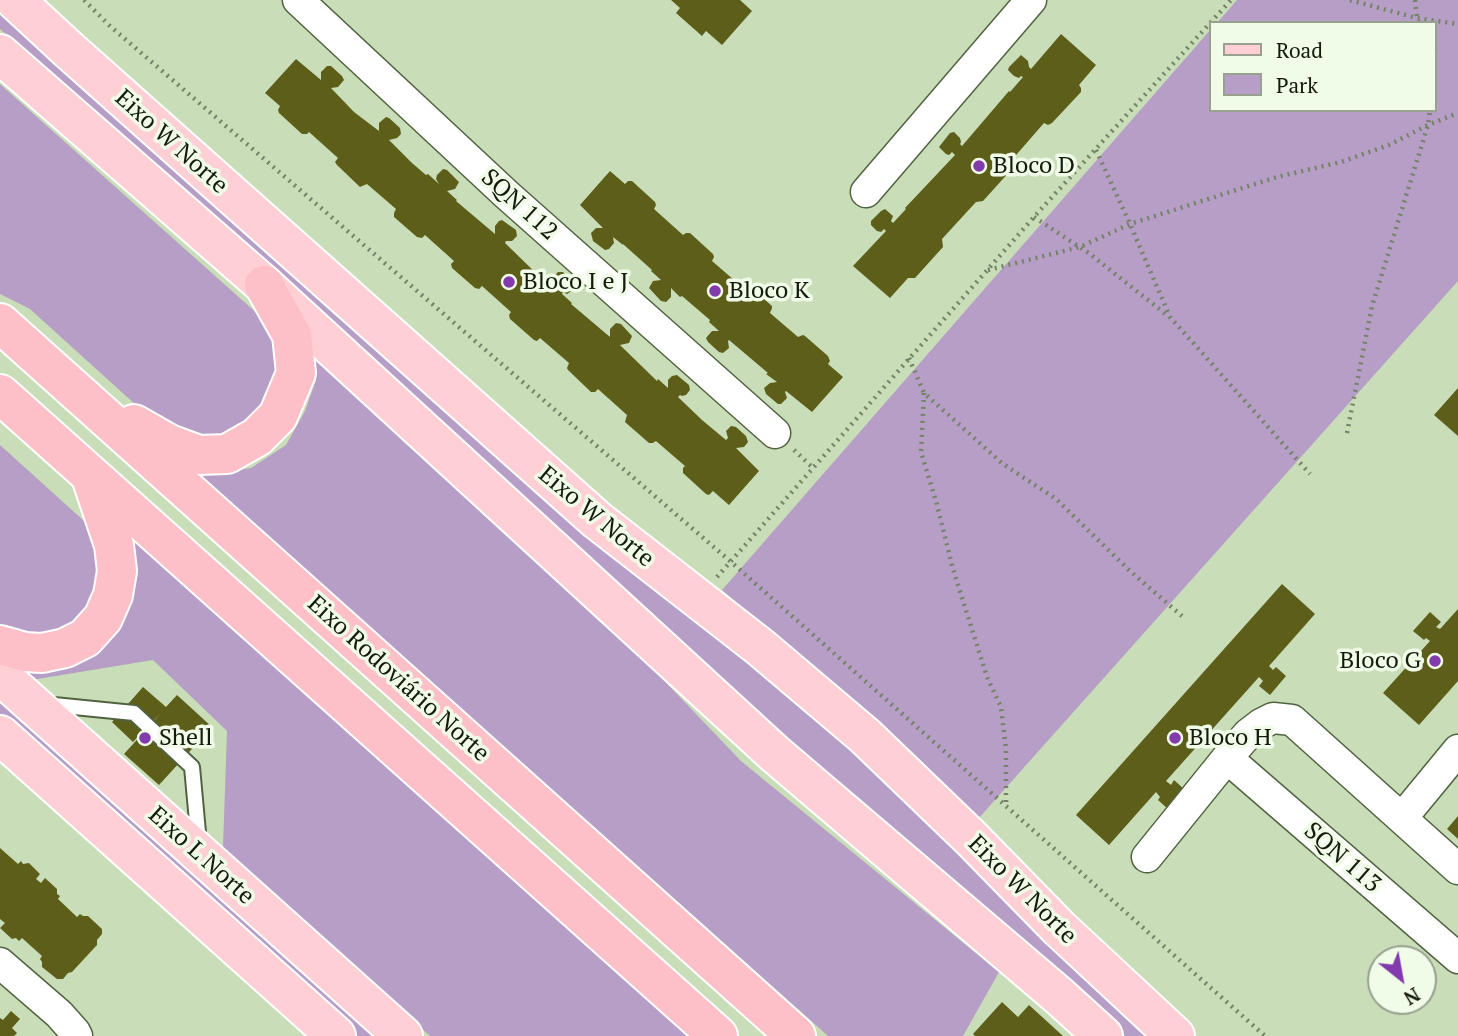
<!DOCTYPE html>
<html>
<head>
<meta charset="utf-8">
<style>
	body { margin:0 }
	#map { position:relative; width:1458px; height:1036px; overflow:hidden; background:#c9deb8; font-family:"PT Serif",serif }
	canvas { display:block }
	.legend { position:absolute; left:1209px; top:21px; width:228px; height:91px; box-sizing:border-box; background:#f0fbe8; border:2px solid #98a190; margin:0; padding:9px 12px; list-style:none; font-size:21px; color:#131b0d }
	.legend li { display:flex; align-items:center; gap:14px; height:35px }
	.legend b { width:35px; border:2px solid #98a190 }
	.north { position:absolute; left:1367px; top:945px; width:70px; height:70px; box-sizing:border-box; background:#f0fbe8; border:2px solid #98a190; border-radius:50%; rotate:149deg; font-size:19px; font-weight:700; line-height:28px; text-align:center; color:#131b0d }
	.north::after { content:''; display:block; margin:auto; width:24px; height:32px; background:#833aac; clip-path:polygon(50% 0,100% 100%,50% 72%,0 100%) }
</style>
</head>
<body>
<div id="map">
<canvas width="1458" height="1036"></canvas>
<ul class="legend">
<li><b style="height:9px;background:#fed0d6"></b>Road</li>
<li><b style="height:19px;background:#b69ec6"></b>Park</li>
</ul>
<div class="north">N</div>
</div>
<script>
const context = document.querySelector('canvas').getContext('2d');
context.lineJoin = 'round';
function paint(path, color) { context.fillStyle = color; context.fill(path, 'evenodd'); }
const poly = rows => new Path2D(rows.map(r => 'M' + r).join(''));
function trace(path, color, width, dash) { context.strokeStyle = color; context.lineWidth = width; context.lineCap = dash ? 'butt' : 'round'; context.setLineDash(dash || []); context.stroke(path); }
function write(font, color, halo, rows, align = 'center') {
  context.font = font + ' "PT Serif",serif'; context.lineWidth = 7; context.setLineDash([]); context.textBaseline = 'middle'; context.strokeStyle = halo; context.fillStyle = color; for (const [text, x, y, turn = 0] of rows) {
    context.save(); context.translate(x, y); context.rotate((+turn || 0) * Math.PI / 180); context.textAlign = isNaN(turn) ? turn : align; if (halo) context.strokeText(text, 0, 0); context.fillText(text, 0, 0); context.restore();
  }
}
const green = poly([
	[1237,0,1458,0,1458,281,978,819,722,590,1211,29,1211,110,1435,110,1435,23,1217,23],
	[0,6,715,627,948,836,1152,1036,1125,1036,1044,962,924,867,614,581,0,29],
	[0,84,279,333,275,411,229,444,169,435,30,309,0,294],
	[314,343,632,647,741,761,999,972,963,1036,828,1036,196,472,225,472,251,468,286,445,305,411,316,380],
	[0,445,83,520,98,542,99,591,73,626,39,638,0,628],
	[125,532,369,745,693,1036,430,1036,223,847,227,731,153,660,25,681,16,664,63,663],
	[0,694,384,1036,357,1036,343,1023,0,715]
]);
const building = poly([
	[671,0,740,0,752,11,722,45,706,31,702,36,676,13,680,8],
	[1061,34,1096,65,1079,85,1081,88,1081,92,1052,123,1048,125,1044,123,1010,162,1012,165,1011,170,983,201,976,202,942,239,943,247,915,278,908,278,890,298,853,266,886,231,884,229,881,232,877,231,871,225,871,221,881,211,885,209,893,216,891,221,893,223,906,209,905,208,955,155,952,152,949,155,946,154,939,147,950,133,954,132,960,138,961,142,960,144,962,146,1009,91,1010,92,1023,77,1021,76,1019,78,1014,76,1008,70,1009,67,1021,55,1028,61,1029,67,1031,69],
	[296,59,321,80,321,72,327,66,331,66,342,76,344,80,338,87,331,88,354,112,379,131,379,123,386,117,389,118,400,128,401,134,397,138,389,140,412,163,426,175,428,174,439,184,436,179,437,175,443,169,447,170,459,182,455,189,447,191,457,200,456,201,495,234,495,226,499,221,502,220,516,230,517,236,512,241,506,241,505,243,541,278,543,276,552,285,553,277,558,272,563,272,574,283,574,287,570,292,567,294,563,292,562,294,572,303,571,304,610,337,610,329,616,323,621,324,632,336,629,343,620,345,657,381,658,379,668,388,668,380,672,376,677,375,689,385,690,390,686,395,682,396,680,395,678,397,702,420,726,440,728,438,726,431,731,426,736,427,746,436,748,442,744,447,736,448,759,471,729,505,713,491,709,495,706,494,683,473,683,468,685,466,656,441,653,443,649,443,625,422,627,415,598,389,595,392,591,392,568,370,567,368,569,363,540,338,537,341,534,340,510,319,509,315,511,312,482,286,479,289,475,288,452,268,451,264,454,261,425,235,422,238,417,237,394,217,394,213,396,209,367,184,360,187,337,165,335,162,338,158,309,132,307,134,302,134,279,113,278,110,280,106,265,93],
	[610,171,625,184,628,181,632,181,655,202,656,205,654,209,683,235,686,233,690,233,713,254,714,257,712,261,741,286,742,284,747,284,772,306,772,308,770,313,798,337,803,335,805,336,828,356,830,361,828,364,843,377,812,412,786,391,785,392,787,398,781,404,778,404,766,394,764,388,770,383,777,382,766,374,768,373,729,340,728,341,729,348,723,353,719,352,708,342,706,338,712,331,719,331,709,322,710,320,682,296,680,297,671,288,671,297,666,302,661,301,649,288,653,281,661,280,651,271,652,270,623,244,623,245,613,237,614,243,609,249,605,250,593,241,591,233,596,228,603,228,580,205],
	[1458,388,1458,436,1434,415],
	[1282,584,1315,614,1269,666,1273,670,1276,667,1286,676,1270,695,1259,686,1263,681,1259,677,1166,781,1171,785,1174,780,1185,790,1168,809,1158,800,1160,797,1156,792,1109,845,1076,815],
	[1458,609,1458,681,1419,725,1383,693,1430,641,1426,638,1424,640,1413,631,1430,612,1441,622,1436,627,1440,629],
	[143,687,166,707,177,695,212,727,159,785,124,754,162,712,133,742,112,722],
	[1458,816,1458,839,1447,829],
	[0,848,18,864,21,861,23,864,29,863,40,874,36,879,41,883,45,878,57,889,57,894,60,896,58,899,77,917,80,914,83,916,88,916,102,929,102,934,97,940,97,945,72,972,68,973,63,979,57,979,42,967,42,962,40,959,42,956,22,938,19,941,16,938,12,939,0,928,5,923,0,919],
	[1002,1002,1018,1017,1029,1005,1063,1036,975,1036,973,1034],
	[11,1011,20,1019,12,1028,17,1033,14,1036,0,1036,0,1018,3,1020]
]);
const path = poly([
	[84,0,110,26,730,561,1265,1036],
	[1350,0,1417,18,1458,24],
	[1415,0,1417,18,1419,23],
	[1435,49,1435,54],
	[1096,150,1130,224,1170,317,1310,474],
	[1034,217,1090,254,1168,316],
	[988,270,1080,247,1130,224,1277,177,1341,162,1389,145,1428,125,1458,113],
	[909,358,924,393,1003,464,1056,499,1130,571,1182,616],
	[924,393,921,452,936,501,953,569,987,677,1001,707,1006,749,1006,806],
	[1347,433,1372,306,1428,125,1430,110],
	[794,450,812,467],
	[717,577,1034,217,1231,0]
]);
const service = poly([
	[44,704,134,713,192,767,199,843]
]);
const minor = poly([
	[298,0,506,194,775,433],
	[866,192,1031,0],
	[1402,818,1458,750],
	[1147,857,1227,758],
	[1458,869,1292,720,1273,718,1261,724,1248,734,1227,758,1458,958],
	[0,963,59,1014,75,1032,77,1036]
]);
const primary = poly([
	[15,0,69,50,597,520,760,647,865,736,971,838,1059,928,1175,1036],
	[0,54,264,285,775,754,1059,996,1103,1036],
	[0,675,403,1036],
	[0,735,336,1036]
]);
const trunk = poly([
	[0,323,796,1036],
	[0,394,718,1036],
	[134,424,169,444,199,455,227,454,257,437,278,416,296,373,292,335,264,285],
	[0,645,25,652,42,653,65,648,85,638,103,618,113,595,117,571,114,545,91,477]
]);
const markers = [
	[979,166,7,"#833aac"],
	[509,282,7,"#833aac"],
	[715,291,7,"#833aac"],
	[1435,661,7,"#833aac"],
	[145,738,7,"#833aac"],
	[1175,738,7,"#833aac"]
];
const streetNames = [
	["Eixo W Norte",171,142,42],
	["SQN 112",519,205,42],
	["Eixo W Norte",596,517,40],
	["Eixo Rodoviário Norte",398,679,42],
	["Eixo L Norte",201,856,42],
	["SQN 113",1342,858,41],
	["Eixo W Norte",1022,890,45]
];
const poiNames = [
	["Bloco D",993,166],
	["Bloco I e J",523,282],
	["Bloco K",729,291],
	["Bloco G",1421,661,"right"],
	["Shell",159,738],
	["Bloco H",1189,738]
];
paint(green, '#b69ec6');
paint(building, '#5c5e19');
trace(service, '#516241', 18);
trace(minor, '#516241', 33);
trace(primary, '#fff', 42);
trace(trunk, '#fff', 42);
trace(path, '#748368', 4.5, [2, 5]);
trace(service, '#fff', 14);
trace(minor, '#fff', 30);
trace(primary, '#fed0d6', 38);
trace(trunk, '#fec0c8', 38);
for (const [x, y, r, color] of markers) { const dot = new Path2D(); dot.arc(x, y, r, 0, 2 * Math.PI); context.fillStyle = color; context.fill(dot); trace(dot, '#f0fbe8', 2.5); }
write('24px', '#131b0d', '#f0fbe8', streetNames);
write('24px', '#131b0d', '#f0fbe8', poiNames, 'left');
</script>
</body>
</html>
